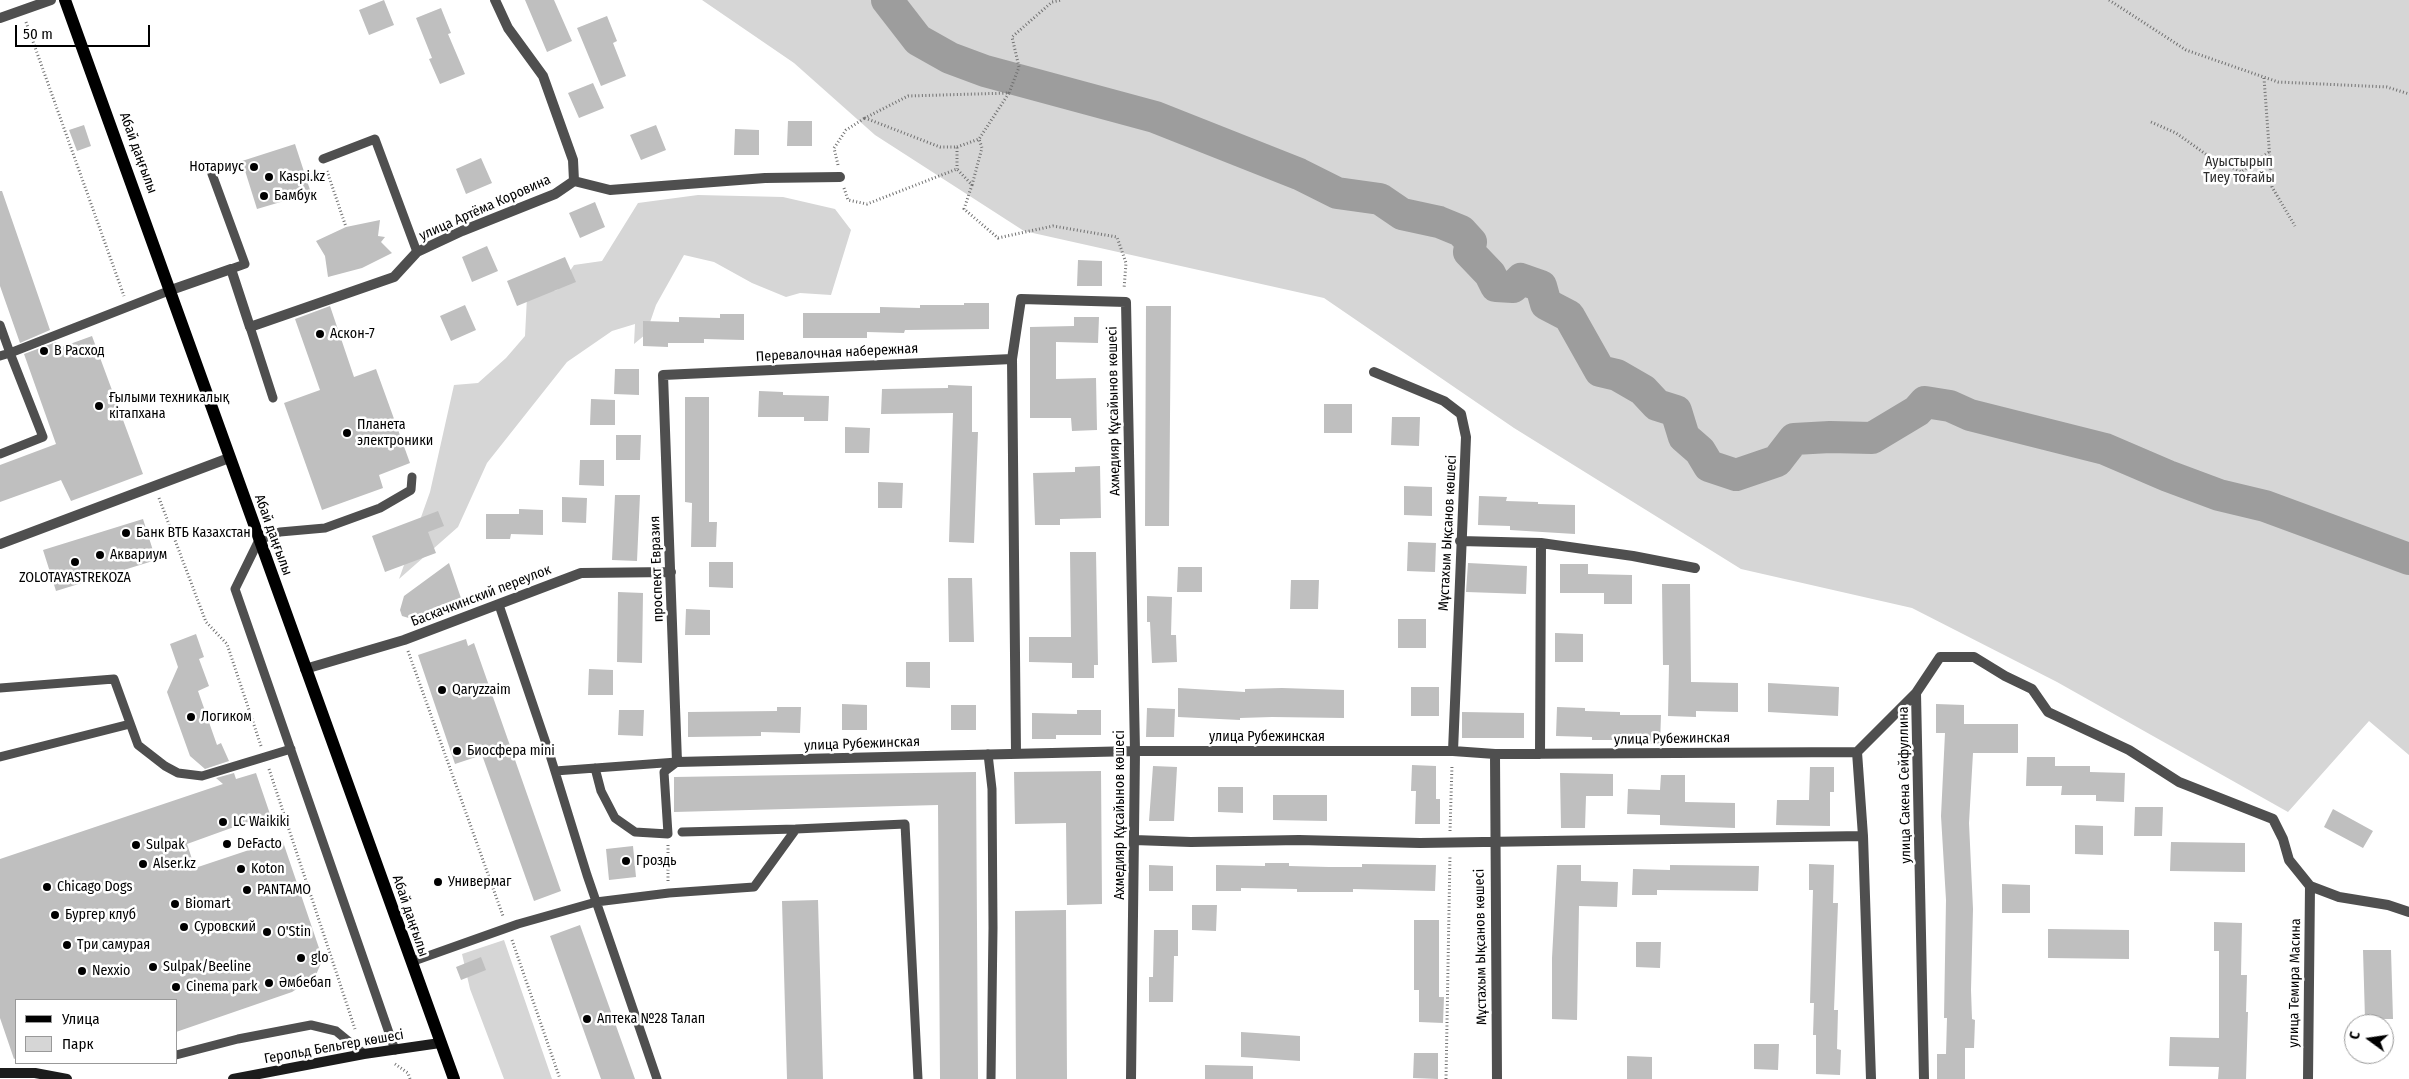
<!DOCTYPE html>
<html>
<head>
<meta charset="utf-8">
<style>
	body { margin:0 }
	#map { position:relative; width:2409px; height:1079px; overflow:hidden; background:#fff; font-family:"Fira Sans Condensed",sans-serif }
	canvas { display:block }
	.legend { position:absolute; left:15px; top:999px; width:162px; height:65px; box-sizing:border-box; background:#fff; border:1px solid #999; margin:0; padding:6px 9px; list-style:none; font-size:15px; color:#000 }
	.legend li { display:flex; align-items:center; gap:10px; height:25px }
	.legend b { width:25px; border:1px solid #999 }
	.north { position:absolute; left:2344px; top:1014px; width:50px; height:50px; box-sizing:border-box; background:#fff; border:1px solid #999; border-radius:50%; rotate:284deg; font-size:14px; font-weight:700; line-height:20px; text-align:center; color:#000 }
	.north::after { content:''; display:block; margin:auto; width:18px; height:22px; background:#000; clip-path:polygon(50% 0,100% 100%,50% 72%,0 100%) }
	.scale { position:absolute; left:15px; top:25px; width:135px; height:22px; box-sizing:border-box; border:2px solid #000; border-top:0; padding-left:6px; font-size:15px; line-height:18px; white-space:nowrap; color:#000; -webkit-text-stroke:4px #fff; paint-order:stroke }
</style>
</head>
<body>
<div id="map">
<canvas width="2409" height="1079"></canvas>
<ul class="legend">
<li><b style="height:6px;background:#000"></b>Улица</li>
<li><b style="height:14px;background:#d6d6d6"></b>Парк</li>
</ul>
<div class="north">С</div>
<div class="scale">50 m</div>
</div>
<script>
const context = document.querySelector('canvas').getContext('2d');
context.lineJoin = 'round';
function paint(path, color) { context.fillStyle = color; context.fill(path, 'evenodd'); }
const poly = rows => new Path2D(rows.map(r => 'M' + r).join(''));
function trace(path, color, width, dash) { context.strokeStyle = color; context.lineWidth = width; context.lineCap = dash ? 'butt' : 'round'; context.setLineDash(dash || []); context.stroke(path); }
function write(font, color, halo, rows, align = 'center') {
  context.font = font + ' "Fira Sans Condensed",sans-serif'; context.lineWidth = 5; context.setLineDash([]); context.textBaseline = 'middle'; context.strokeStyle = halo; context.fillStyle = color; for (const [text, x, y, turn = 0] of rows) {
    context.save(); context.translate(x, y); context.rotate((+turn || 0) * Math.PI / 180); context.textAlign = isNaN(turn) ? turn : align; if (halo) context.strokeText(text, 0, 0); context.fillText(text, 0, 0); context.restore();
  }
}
const green = poly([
	[702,0,2409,0,2409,755,2369,721,2288,812,2057,682,1912,608,1741,569,1514,428,1324,298,1024,231,875,135,794,63],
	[698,195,783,197,835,209,851,230,831,295,800,293,786,297,752,283,714,262,684,255,656,305,646,334,634,344,635,324,612,331,567,362,487,463,458,527,399,579,430,492,454,385,478,383,506,358,525,336,527,297,557,290,574,265,602,261,638,203],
	[504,940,552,1079,504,1079,470,989,462,954]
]);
const river = poly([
	[887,0,918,40,950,58,985,71,1155,117,1299,174,1337,193,1380,199,1402,214,1439,222,1461,231,1471,242,1469,252,1490,274,1496,286,1513,287,1521,279,1541,286,1546,304,1569,316,1600,371,1617,375,1643,390,1657,405,1676,411,1684,437,1700,451,1709,466,1736,475,1777,461,1794,439,1830,437,1872,438,1917,411,1925,402,1950,406,1970,415,2105,449,2168,476,2219,495,2265,506,2409,559]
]);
const building = poly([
	[384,0,394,25,369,35,359,10],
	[525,0,554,0,572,41,547,52],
	[441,8,451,33,448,34,465,74,440,84,429,59,432,58,416,18],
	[607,16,617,41,613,43,626,76,601,86,577,28],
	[593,83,604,108,579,118,568,93],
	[788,121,812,121,812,146,787,146],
	[84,125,91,146,77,151,69,130],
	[656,125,666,150,641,160,630,135],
	[735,129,759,130,759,155,734,155],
	[295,144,311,193,257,209,242,161],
	[481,158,492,183,466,194,456,169],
	[0,191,2,191,50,330,20,343,0,286],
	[595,202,605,227,580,238,569,213],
	[380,220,378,236,385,237,381,242,392,253,362,268,328,277,325,256,316,241,346,227],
	[487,246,498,271,472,282,462,257],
	[565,257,576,282,517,306,507,281],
	[1078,260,1102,261,1102,286,1077,286],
	[964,303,989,303,989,329,905,330,904,333,867,332,867,338,803,338,803,313,880,313,880,307,920,308,920,305,964,305],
	[465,305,476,330,451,341,440,316],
	[330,306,354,377,376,369,410,463,379,475,383,488,322,510,284,403,320,390,295,319],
	[1146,306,1171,306,1169,526,1145,526],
	[720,314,744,314,744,340,704,339,704,343,668,343,668,347,643,346,643,321,679,322,679,317,720,318],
	[1074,317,1099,317,1098,343,1056,342,1056,379,1096,378,1097,430,1072,431,1071,418,1030,418,1030,327,1074,326],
	[92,336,143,474,71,501,61,480,0,502,0,465,56,444,24,354,56,342,59,348],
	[615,369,639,369,639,395,614,394],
	[948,385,972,386,972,432,978,432,974,543,949,542,953,413,881,414,882,389,948,388],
	[759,391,783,392,783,395,829,396,828,421,804,421,804,417,758,417],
	[685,397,709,397,709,522,717,522,716,547,691,547,692,503,685,502],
	[591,399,615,400,615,425,590,425],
	[1324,404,1352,404,1352,433,1324,433],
	[1392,417,1420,417,1419,446,1391,445],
	[845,427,870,428,869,453,845,453],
	[616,435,641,435,640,460,616,460],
	[580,460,604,460,604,486,579,485],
	[1100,466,1101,518,1060,519,1060,525,1035,525,1033,473,1075,472,1075,467],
	[878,482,903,483,902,508,878,508],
	[1404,486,1432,487,1432,516,1404,515],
	[615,495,640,495,637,561,612,560],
	[1479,496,1507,497,1506,501,1538,502,1538,504,1575,505,1575,534,1510,530,1510,526,1478,525],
	[562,497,587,498,586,523,562,522],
	[519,509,543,510,543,535,511,534,510,539,486,539,486,514,519,514],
	[438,511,444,526,428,532,436,553,385,572,372,536],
	[143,519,156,560,56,591,43,550],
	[1408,542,1436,543,1435,572,1407,571],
	[1070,552,1096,552,1098,665,1094,665,1094,678,1072,678,1072,663,1029,662,1029,637,1071,637],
	[709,562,733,562,733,588,709,587],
	[449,563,462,601,412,619,402,616,400,610,404,596],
	[1468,563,1527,566,1526,594,1466,592],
	[1560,564,1588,564,1588,574,1632,575,1632,604,1604,604,1604,593,1560,593],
	[1178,567,1202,567,1202,592,1177,592],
	[948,578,972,578,974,642,949,642],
	[1291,580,1319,580,1318,609,1290,609],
	[1662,584,1690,584,1691,682,1738,683,1738,712,1696,711,1696,717,1668,716,1669,665,1663,665],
	[618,592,643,593,642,663,617,662],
	[1147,596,1172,597,1171,635,1176,635,1177,662,1152,663,1150,622,1147,622],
	[686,609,710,610,710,635,685,635],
	[1398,619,1426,619,1426,648,1398,648],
	[1555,633,1583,634,1583,662,1555,662],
	[196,634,204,657,199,659,209,686,198,691,217,745,221,743,229,761,205,769,190,756,167,692,178,667,170,644],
	[466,639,468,646,474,643,561,891,534,901,482,755,455,764,418,655],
	[906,662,930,662,930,688,906,687],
	[589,669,613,670,613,695,588,695],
	[1768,683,1839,687,1838,716,1768,712],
	[1411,687,1439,687,1439,716,1411,716],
	[1178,688,1245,692,1245,689,1282,688,1344,690,1344,718,1272,717,1240,718,1240,720,1178,717],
	[842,704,867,705,867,730,842,730],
	[1936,704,1964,705,1964,724,2018,724,2018,753,1973,753,1969,823,1973,909,1971,990,1972,1019,1975,1020,1974,1048,1965,1048,1965,1079,1937,1079,1937,1054,1946,1054,1947,1018,1944,1018,1946,900,1941,816,1945,733,1936,733],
	[951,705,976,705,976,730,951,730],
	[777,707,801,707,800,733,761,732,761,736,688,737,688,712,777,711],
	[1557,707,1585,708,1585,711,1620,712,1620,715,1661,715,1660,744,1632,744,1632,740,1592,740,1592,737,1556,736],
	[1147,708,1175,709,1174,737,1146,737],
	[619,710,644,710,643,736,618,735],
	[1077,710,1101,710,1101,735,1056,735,1056,739,1032,739,1032,713,1077,714],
	[1462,712,1524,713,1524,738,1462,738],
	[2027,757,2055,757,2055,766,2090,766,2090,772,2125,773,2124,802,2096,801,2096,795,2061,795,2062,786,2026,786],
	[1412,765,1436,766,1436,799,1440,799,1440,824,1415,824,1416,791,1411,791],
	[1153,766,1177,767,1174,821,1149,821],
	[1810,767,1834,767,1834,792,1830,792,1830,826,1776,825,1777,800,1809,800],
	[1101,771,1102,904,1067,905,1066,823,1015,824,1014,772],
	[976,772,978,1079,940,1079,938,805,674,812,674,777],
	[234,773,236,779,256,773,270,814,187,844,195,868,282,839,320,951,322,961,315,977,292,992,176,1032,176,1000,16,1000,16,1058,14,1059,0,1018,0,859,223,784,216,778],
	[1560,773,1613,774,1613,796,1586,796,1585,828,1561,828],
	[1661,775,1685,775,1685,802,1735,803,1735,828,1660,825,1660,815,1627,814,1628,789,1660,790],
	[1218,787,1243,787,1243,813,1218,812],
	[1273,795,1327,795,1327,821,1273,820],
	[2135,807,2163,807,2162,836,2134,836],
	[2333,809,2373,831,2363,848,2324,827],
	[2075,825,2103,826,2103,855,2075,854],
	[2171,842,2245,843,2245,872,2170,871],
	[633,846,636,877,609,880,606,849],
	[1265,863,1289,863,1289,866,1329,867,1362,867,1362,864,1436,865,1435,891,1353,889,1353,892,1297,892,1297,889,1241,888,1241,891,1216,891,1216,865,1265,866],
	[1809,864,1834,865,1833,903,1838,903,1834,1010,1838,1010,1837,1049,1841,1050,1840,1075,1816,1074,1816,1035,1813,1035,1814,1003,1810,1003,1813,890,1809,890],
	[1149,865,1173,866,1173,891,1149,891],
	[1557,865,1581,865,1581,881,1618,882,1617,907,1579,906,1577,1020,1552,1019,1552,958],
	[1670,865,1759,866,1758,891,1657,890,1657,895,1632,895,1633,869,1670,870],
	[2002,884,2030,885,2030,913,2002,913],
	[818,900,823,1079,787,1079,782,901],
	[1192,905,1217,905,1216,931,1192,930],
	[1066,910,1067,1079,1016,1079,1015,911],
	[1414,920,1439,920,1439,997,1444,997,1443,1023,1419,1022,1419,990,1414,990],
	[2214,922,2242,923,2241,975,2247,975,2246,1012,2248,1012,2246,1079,2218,1079,2219,1067,2169,1066,2170,1037,2219,1038,2219,951,2214,951],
	[580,925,635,1079,601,1079,550,936],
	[2048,929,2129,930,2129,959,2048,958],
	[1154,930,1178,930,1178,956,1174,956,1173,1002,1149,1002,1149,977,1153,977],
	[1636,942,1661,942,1660,968,1636,967],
	[2363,950,2391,950,2393,1019,2365,1019],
	[481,957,486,970,461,980,456,967],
	[1241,1032,1300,1036,1300,1061,1241,1057],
	[1754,1044,1779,1044,1778,1070,1754,1069],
	[1414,1053,1438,1053,1438,1079,1413,1078],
	[1627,1056,1652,1057,1652,1079,1627,1079],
	[1205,1065,1253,1066,1253,1079,1205,1079]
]);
const path = poly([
	[2109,0,2186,50,2278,82,2387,87,2409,94],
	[26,22,124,296],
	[2264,78,2272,187,2295,226],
	[1009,93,1019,67,1012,37,1052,2,1062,0],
	[2151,122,2176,133,2207,155,2241,172,2269,152],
	[957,147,979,139,1009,93,908,96,865,118,940,147,957,147,957,169],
	[838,165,834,148,846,130,865,118],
	[327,171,346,227],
	[972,185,982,148,979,139],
	[844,188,848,200,867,204,957,169,972,185,964,209,998,238,1053,226,1117,237,1126,263,1124,289],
	[159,498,206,622,227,644,261,746],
	[408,651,503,916],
	[269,769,355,1029],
	[1450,831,1452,765],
	[668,845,668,881],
	[512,940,560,1079],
	[395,1064,408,1073,410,1079],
	[1446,1079,1450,855]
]);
const lane = poly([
	[323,159,375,139,417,252],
	[212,174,245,264,231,269],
	[0,325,10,353,0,356],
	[250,327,273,398],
	[0,454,43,437,10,353,171,290],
	[499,605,549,752,587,875,657,1079],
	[0,688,114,679,138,745,165,766,178,773,202,776,291,749],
	[988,754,992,789,993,928,991,1079],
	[0,757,130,724],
	[595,768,601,791,615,818,635,832,668,834,664,772,677,762],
	[555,771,677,762],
	[682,832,796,829],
	[411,962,518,924,596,902,669,893,754,887,796,829,905,824,918,1079],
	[395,1050,235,589,259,540,280,532,325,528,380,508,411,490,412,477],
	[176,1055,238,1039,311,1025,336,1031,364,1054]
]);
const street = poly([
	[495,0,508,28,543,76,573,160,574,181],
	[0,18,51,0],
	[171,290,231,269,250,327,394,277,417,252,462,231,555,194,574,181,610,190,765,178,840,177],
	[1012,359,663,375,677,762,1135,751,1453,751,1495,754,1857,752],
	[1374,372,1444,401,1461,414,1466,437,1453,751],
	[1460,541,1541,543,1633,556,1695,568],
	[0,544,229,458],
	[305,669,404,640,581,573,671,572],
	[1916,693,1940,657,1974,657,2005,676,2032,689,2048,712,2129,750,2179,782,2273,819,2283,839,2289,860,2310,886,2339,897,2388,905,2409,912],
	[1016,753,1012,359,1021,299,1126,302,1135,751,1131,1079],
	[1495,754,1497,1079],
	[1540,754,1541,543],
	[1134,840,1191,842,1299,840,1420,843,1863,836],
	[1871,1079,1863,836,1857,752,1916,693,1924,1079],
	[2308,1079,2310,886]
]);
const secondary = poly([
	[0,1073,35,1073,67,1079],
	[233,1079,364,1054,440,1043]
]);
const primary = poly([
	[65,0,454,1079]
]);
const markers = [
	[254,167,5,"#000"],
	[269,177,5,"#000"],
	[264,196,5,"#000"],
	[320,334,5,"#000"],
	[44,351,5,"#000"],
	[99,406,5,"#000"],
	[347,433,5,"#000"],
	[126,533,5,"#000"],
	[100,555,5,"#000"],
	[75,562,5,"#000"],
	[442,690,5,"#000"],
	[191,717,5,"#000"],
	[457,751,5,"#000"],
	[223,822,5,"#000"],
	[227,844,5,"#000"],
	[136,845,5,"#000"],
	[626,861,5,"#000"],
	[143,864,5,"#000"],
	[241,869,5,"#000"],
	[438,882,5,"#000"],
	[47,887,5,"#000"],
	[247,890,5,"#000"],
	[175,904,5,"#000"],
	[55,915,5,"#000"],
	[184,927,5,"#000"],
	[267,932,5,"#000"],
	[67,945,5,"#000"],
	[301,958,5,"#000"],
	[153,967,5,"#000"],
	[82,971,5,"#000"],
	[269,983,5,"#000"],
	[176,987,5,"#000"],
	[587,1019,5,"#000"]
];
const streetNames = [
	["Абай даңғылы",138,153,70],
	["улица Артёма Коровина",485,208,-24],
	["Перевалочная набережная",837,353,-3],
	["Ахмедияр Құсайынов көшесі",1114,411,-91],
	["Мұстахым Ықсанов көшесі",1448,533,-87],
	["Абай даңғылы",273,535,70],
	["проспект Евразия",657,569,-92],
	["Баскачкинский переулок",481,596,-21],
	["улица Рубежинская",1267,737],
	["улица Рубежинская",1672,739,-1],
	["улица Рубежинская",862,744,-2],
	["улица Сакена Сейфуллина",1905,785,-91],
	["Ахмедияр Құсайынов көшесі",1120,815,-90],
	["Абай даңғылы",410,916,71],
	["Мұстахым Ықсанов көшесі",1481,947,-91],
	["улица Темира Масина",2295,983,-89],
	["Герольд Бельгер көшесі",334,1047,-10]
];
const parkNames = [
	["Ауыстырып",2239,162],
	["Тиеу тоғайы",2239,178]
];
const poiNames = [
	["Нотариус",244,167,"right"],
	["Kaspi.kz",279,177],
	["Бамбук",274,196],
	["Аскон-7",330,334],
	["В Расход",54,351],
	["Ғылыми техникалық",109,398],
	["кітапхана",109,414],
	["Планета",357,425],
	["электроники",357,441],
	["Банк ВТБ Казахстан",136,533],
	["Аквариум",110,555],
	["ZOLOTAYASTREKOZA",75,578,"center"],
	["Qaryzzaim",452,690],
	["Логиком",201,717],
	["Биосфера mini",467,751],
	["LC Waikiki",233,822],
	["DeFacto",237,844],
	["Sulpak",146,845],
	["Гроздь",636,861],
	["Alser.kz",153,864],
	["Koton",251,869],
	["Универмаг",448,882],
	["Chicago Dogs",57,887],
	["PANTAMO",257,890],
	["Biomart",185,904],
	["Бургер клуб",65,915],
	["Суровский",194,927],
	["O'Stin",277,932],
	["Три самурая",77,945],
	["glo",311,958],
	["Sulpak/Beeline",163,967],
	["Nexxio",92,971],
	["Әмбебап",279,983],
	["Cinema park",186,987],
	["Аптека №28 Талап",597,1019]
];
paint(green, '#d6d6d6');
trace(river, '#9d9d9d', 32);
paint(building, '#bfbfbf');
trace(path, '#717171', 3, [1, 2.5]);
trace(lane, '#4f4f4f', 9);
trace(street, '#4f4f4f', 10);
trace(secondary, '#1c1c1c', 10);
trace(primary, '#000', 12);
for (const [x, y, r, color] of markers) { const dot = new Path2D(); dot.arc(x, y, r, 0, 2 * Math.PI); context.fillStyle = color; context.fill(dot); trace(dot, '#fff', 2); }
write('14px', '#000', '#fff', streetNames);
write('14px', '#2d2d2d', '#fff', parkNames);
write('14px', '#000', '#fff', poiNames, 'left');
</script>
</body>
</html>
